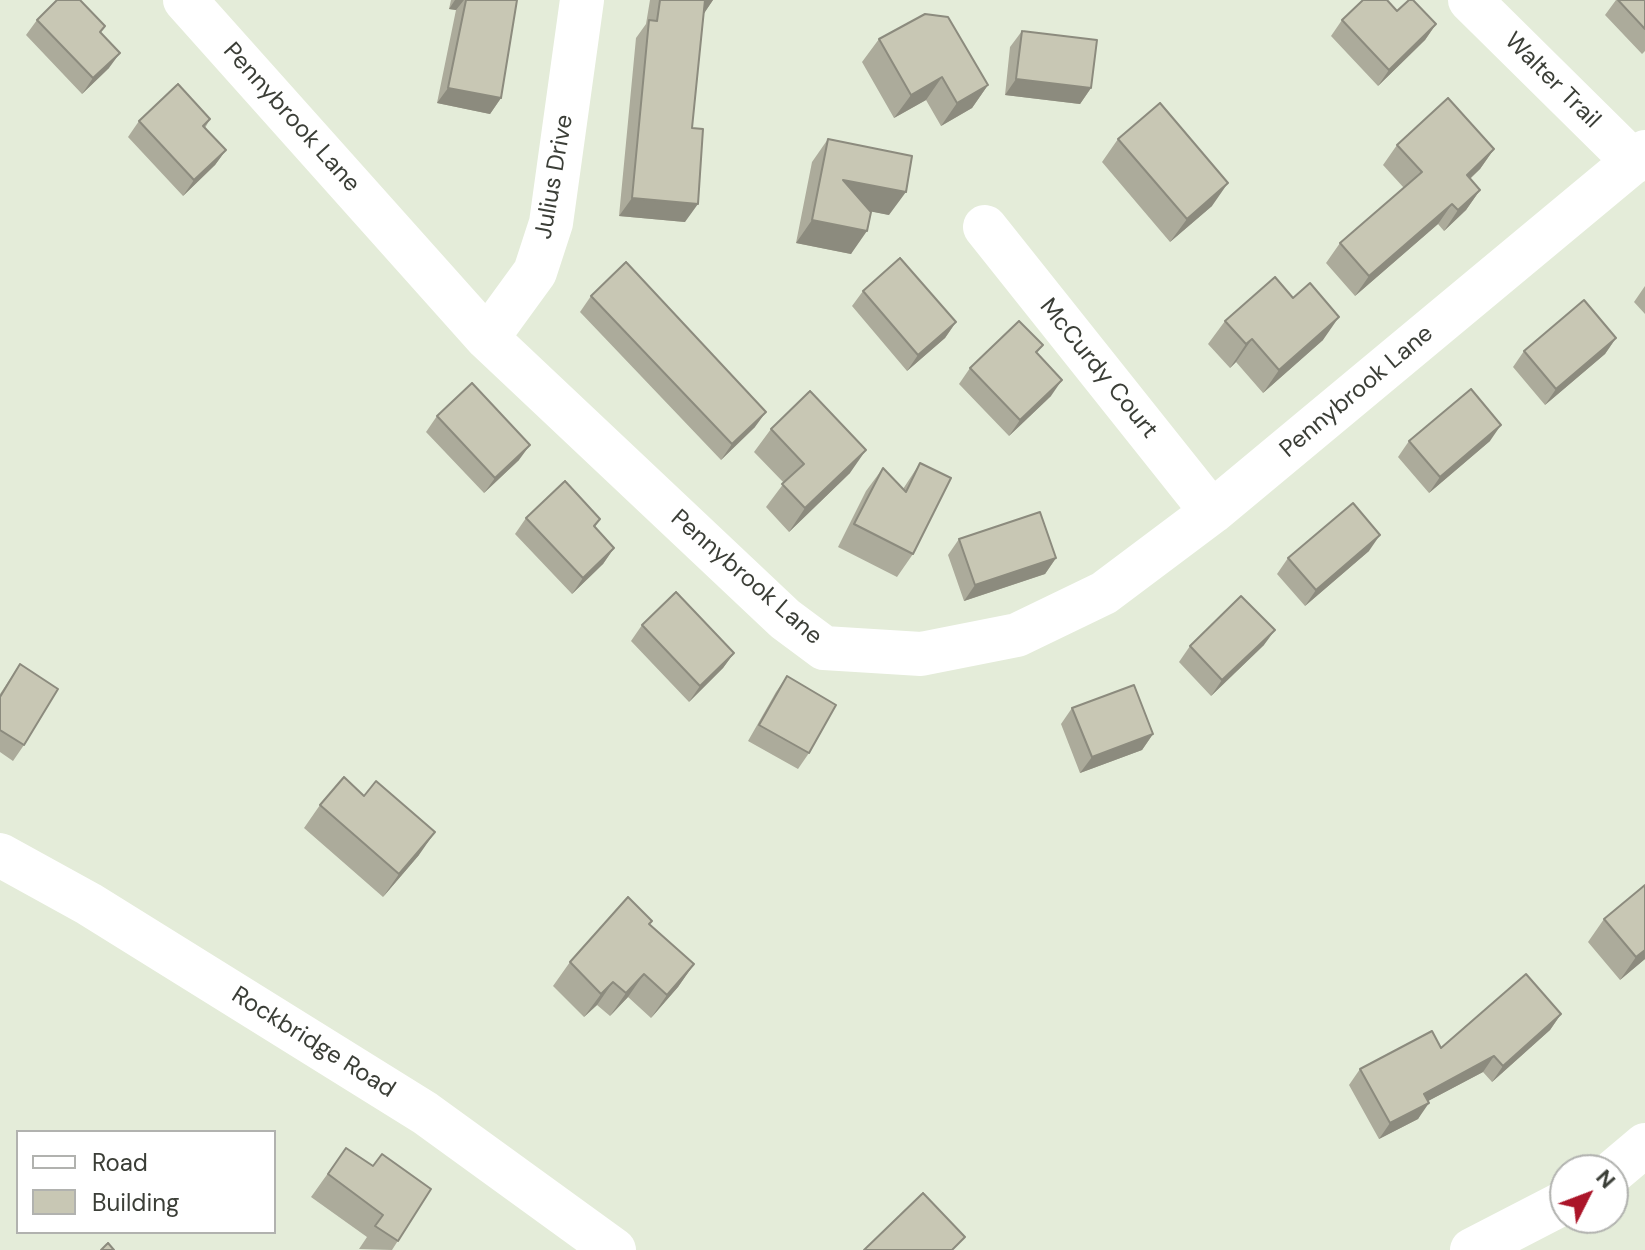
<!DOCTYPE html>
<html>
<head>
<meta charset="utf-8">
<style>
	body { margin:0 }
	#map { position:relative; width:1645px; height:1250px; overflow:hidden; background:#e4ecd9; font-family:"DM Sans",sans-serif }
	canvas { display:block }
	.legend { position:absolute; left:16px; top:1130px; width:260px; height:104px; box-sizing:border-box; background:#fff; border:2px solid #b1b2af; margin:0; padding:10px 14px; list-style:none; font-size:24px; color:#3b3e37 }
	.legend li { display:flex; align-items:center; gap:16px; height:40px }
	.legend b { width:40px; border:2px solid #b1b2af }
	.north { position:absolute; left:1549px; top:1154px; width:80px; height:80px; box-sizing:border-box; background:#fff; border:2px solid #b1b2af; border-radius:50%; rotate:48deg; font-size:22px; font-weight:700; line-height:32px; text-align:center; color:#3b3e37 }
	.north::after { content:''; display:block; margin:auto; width:28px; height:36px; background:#ab1529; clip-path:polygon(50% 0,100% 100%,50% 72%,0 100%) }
</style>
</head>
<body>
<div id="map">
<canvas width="1645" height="1250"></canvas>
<ul class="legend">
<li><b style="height:10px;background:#fff"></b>Road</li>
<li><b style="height:22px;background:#c8c7b4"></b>Building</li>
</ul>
<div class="north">N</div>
</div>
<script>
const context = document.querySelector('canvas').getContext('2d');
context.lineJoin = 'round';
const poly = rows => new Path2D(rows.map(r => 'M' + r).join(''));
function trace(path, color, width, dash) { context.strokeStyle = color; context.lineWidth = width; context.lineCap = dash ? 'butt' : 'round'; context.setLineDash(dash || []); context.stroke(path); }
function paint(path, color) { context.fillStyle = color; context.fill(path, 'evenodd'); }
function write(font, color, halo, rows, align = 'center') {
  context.font = font + ' "DM Sans",sans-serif'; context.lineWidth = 6; context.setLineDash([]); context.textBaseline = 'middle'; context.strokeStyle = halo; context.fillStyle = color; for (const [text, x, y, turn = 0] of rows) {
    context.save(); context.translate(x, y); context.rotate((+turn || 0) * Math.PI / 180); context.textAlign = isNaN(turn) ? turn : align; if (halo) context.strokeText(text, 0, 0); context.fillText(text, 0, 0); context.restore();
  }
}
const minor = poly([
	[185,0,487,338,785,619,824,648,921,654,1017,635,1104,593,1212,512,1645,152],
	[1470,0,1634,162],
	[985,227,1212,512],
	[487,338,535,272,551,223,582,0],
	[1613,1172,1645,1145],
	[1472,1250,1565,1202]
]);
const major = poly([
	[0,855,89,904,425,1113,614,1250]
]);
const wall = poly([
	[451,0,517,0,501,98,490,114,437,103,456,10,449,9],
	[650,0,713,0,704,13,692,128,685,222,619,216,636,38,646,24],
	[1616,0,1645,0,1645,51,1642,54,1605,15],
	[1397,11,1436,24,1425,40,1378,86,1331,36,1342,20],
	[37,20,105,26,100,33,109,68,82,94,26,35],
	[1022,31,1091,88,1080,104,1005,95,1010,47],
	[879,39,988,85,972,108,941,126,926,100,894,118,862,62],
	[210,119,205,128,226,150,215,165,183,196,128,137,139,121],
	[828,139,889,215,870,211,851,254,796,243,812,162],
	[1118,139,1212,206,1170,242,1102,162],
	[1397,145,1494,149,1480,169,1470,179,1480,190,1466,210,1444,231,1438,224,1355,296,1326,263,1340,243,1404,188,1383,165],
	[1645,286,1645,314,1634,302],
	[863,291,956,322,945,338,907,371,852,306],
	[591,296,755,427,721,460,580,312],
	[1293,298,1323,340,1263,393,1236,362,1230,368,1208,344,1225,321],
	[1616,338,1605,354,1545,405,1513,367,1524,351],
	[1043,345,1037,353,1051,396,1009,436,959,384,970,368],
	[437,416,519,460,484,493,426,432],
	[771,429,850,473,789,532,766,507,784,483,754,452],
	[1409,441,1490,441,1429,493,1398,457],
	[920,463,913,554,897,577,838,547,866,491,883,468,903,489],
	[526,518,600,519,595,527,614,548,603,564,572,594,515,534],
	[959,539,1056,558,1045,574,964,601,948,555],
	[1369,551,1305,606,1277,574,1288,558],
	[642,625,734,653,723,668,689,702,631,641],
	[1264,645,1211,696,1179,662,1190,646],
	[20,664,24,745,13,761,0,752,0,694],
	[787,676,809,753,798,769,748,741,776,692],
	[1072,708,1153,734,1142,750,1080,773,1061,724],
	[320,805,419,855,383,897,304,828],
	[1604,919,1645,959,1620,980,1588,942],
	[649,925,694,964,678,987,651,1018,628,997,610,1016,597,1005,584,1017,553,986,570,962],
	[1561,1014,1550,1030,1492,1082,1483,1072,1428,1101,1418,1119,1379,1139,1349,1085,1360,1069,1441,1048],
	[346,1148,373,1166,431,1189,392,1250,359,1249,367,1237,311,1197]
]);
const shadedWall = poly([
	[455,0,464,0,456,10,449,9],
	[702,0,713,0,703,15],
	[1436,24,1425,40,1378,86,1389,70],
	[120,53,109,68,82,94,93,78],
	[942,77,926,100,894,118,911,95],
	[1016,79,1091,88,1080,104,1005,95],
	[988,85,972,108,941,126,957,103],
	[448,88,501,98,490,114,437,103],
	[1494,149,1480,169,1452,195,1467,175],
	[226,150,215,165,183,196,194,180],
	[843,180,906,192,889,215,827,203],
	[1228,183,1212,206,1170,242,1187,219],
	[1480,190,1466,210,1444,231,1458,210],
	[632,198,698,204,685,222,619,216],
	[1452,204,1438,224,1355,296,1369,276],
	[812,220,867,231,851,254,796,243],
	[1339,317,1323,340,1263,393,1279,370],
	[956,322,945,338,907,371,918,355],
	[1616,338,1605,354,1545,405,1556,389],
	[1252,339,1236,362,1230,368,1246,344],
	[1062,380,1051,396,1009,436,1020,420],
	[766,412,755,427,721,460,732,444],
	[1501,425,1490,441,1429,493,1440,477],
	[530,445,519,460,484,493,495,478],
	[866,450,850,473,789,532,805,508],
	[1380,535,1369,551,1305,606,1316,590],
	[614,548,603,564,572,594,583,578],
	[1056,558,1045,574,964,601,975,585],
	[1275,630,1264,645,1211,696,1222,680],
	[734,653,723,668,689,702,700,686],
	[1153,734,1142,750,1080,773,1092,757],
	[435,832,419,855,383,897,399,874],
	[1645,950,1645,959,1620,980,1636,957],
	[694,964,678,987,651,1018,667,995],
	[644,974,628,997,610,1016,626,993],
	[613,982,597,1005,584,1017,601,994],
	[1561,1014,1550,1030,1492,1082,1503,1066],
	[1494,1056,1483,1072,1413,1109,1424,1094],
	[1429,1103,1418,1119,1379,1139,1390,1123]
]);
const building = poly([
	[57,0,80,0,105,26,100,32,120,53,93,78,37,20,57,0],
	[466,0,517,0,501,98,448,88,466,0],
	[660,0,705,0,692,128,703,129,698,204,632,198,649,20,657,21,660,0],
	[1363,0,1387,0,1397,11,1409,0,1413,0,1436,24,1389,70,1342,20,1363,0],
	[1618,0,1645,0,1645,29,1618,0],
	[925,14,948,17,988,85,957,103,942,77,911,95,879,39,925,14],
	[1022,31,1097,40,1091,88,1016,79,1022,31],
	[178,84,210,119,203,126,226,150,194,180,139,121,178,84],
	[1448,98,1494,149,1467,175,1480,190,1458,210,1452,204,1369,276,1340,243,1422,172,1397,145,1448,98],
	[1160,103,1228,183,1187,219,1118,139,1160,103],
	[828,139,912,156,906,192,843,180,871,212,867,231,812,220,828,139],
	[900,258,956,322,918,355,863,291,900,258],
	[626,262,766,412,732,444,591,296,626,262],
	[1275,277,1293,298,1310,283,1339,317,1279,370,1252,339,1246,344,1225,321,1275,277],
	[1584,300,1616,338,1556,389,1524,351,1584,300],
	[1019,321,1043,345,1036,352,1062,380,1020,420,970,368,1019,321],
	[472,383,530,445,495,478,437,416,472,383],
	[1471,389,1501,425,1440,477,1409,441,1471,389],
	[810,391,866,450,805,508,782,484,804,464,771,429,810,391],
	[920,463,951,478,913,554,854,524,883,468,906,492,920,463],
	[565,481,600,519,594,526,614,548,583,578,526,518,565,481],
	[1353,503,1380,535,1316,590,1288,558,1353,503],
	[1040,512,1056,558,975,585,959,539,1040,512],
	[676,592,734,653,700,686,642,625,676,592],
	[1241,596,1275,630,1222,680,1190,646,1241,596],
	[20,664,58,689,24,745,0,730,0,697,20,664],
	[787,676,836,705,809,753,759,725,787,676],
	[1134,685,1153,734,1092,757,1072,708,1134,685],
	[344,777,364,796,376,781,435,832,399,874,320,805,344,777],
	[1645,885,1645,950,1636,957,1604,919,1645,885],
	[628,897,652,921,649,924,694,964,667,995,644,974,626,993,613,982,601,994,570,962,628,897],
	[1526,974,1561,1014,1503,1066,1494,1056,1424,1094,1429,1103,1390,1123,1360,1069,1432,1031,1441,1048,1526,974],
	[346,1148,373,1166,382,1154,431,1189,398,1241,375,1226,383,1215,328,1174,346,1148],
	[923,1193,965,1237,952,1250,864,1250,923,1193],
	[108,1243,114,1250,101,1250,108,1243]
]);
const streetNames = [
	["Walter Trail",1552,81,45],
	["Pennybrook Lane",291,118,48],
	["Julius Drive",555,177,-80],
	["McCurdy Court",1098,369,51],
	["Pennybrook Lane",1357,392,-40],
	["Pennybrook Lane",746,578,41],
	["Rockbridge Road",313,1043,32]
];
trace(minor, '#fff', 44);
trace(major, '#fff', 44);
paint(wall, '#acab9b');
paint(shadedWall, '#8c8b7e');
paint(building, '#c8c7b4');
trace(building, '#8c8b7e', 2);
write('24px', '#3b3e37', '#fff', streetNames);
</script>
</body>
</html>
